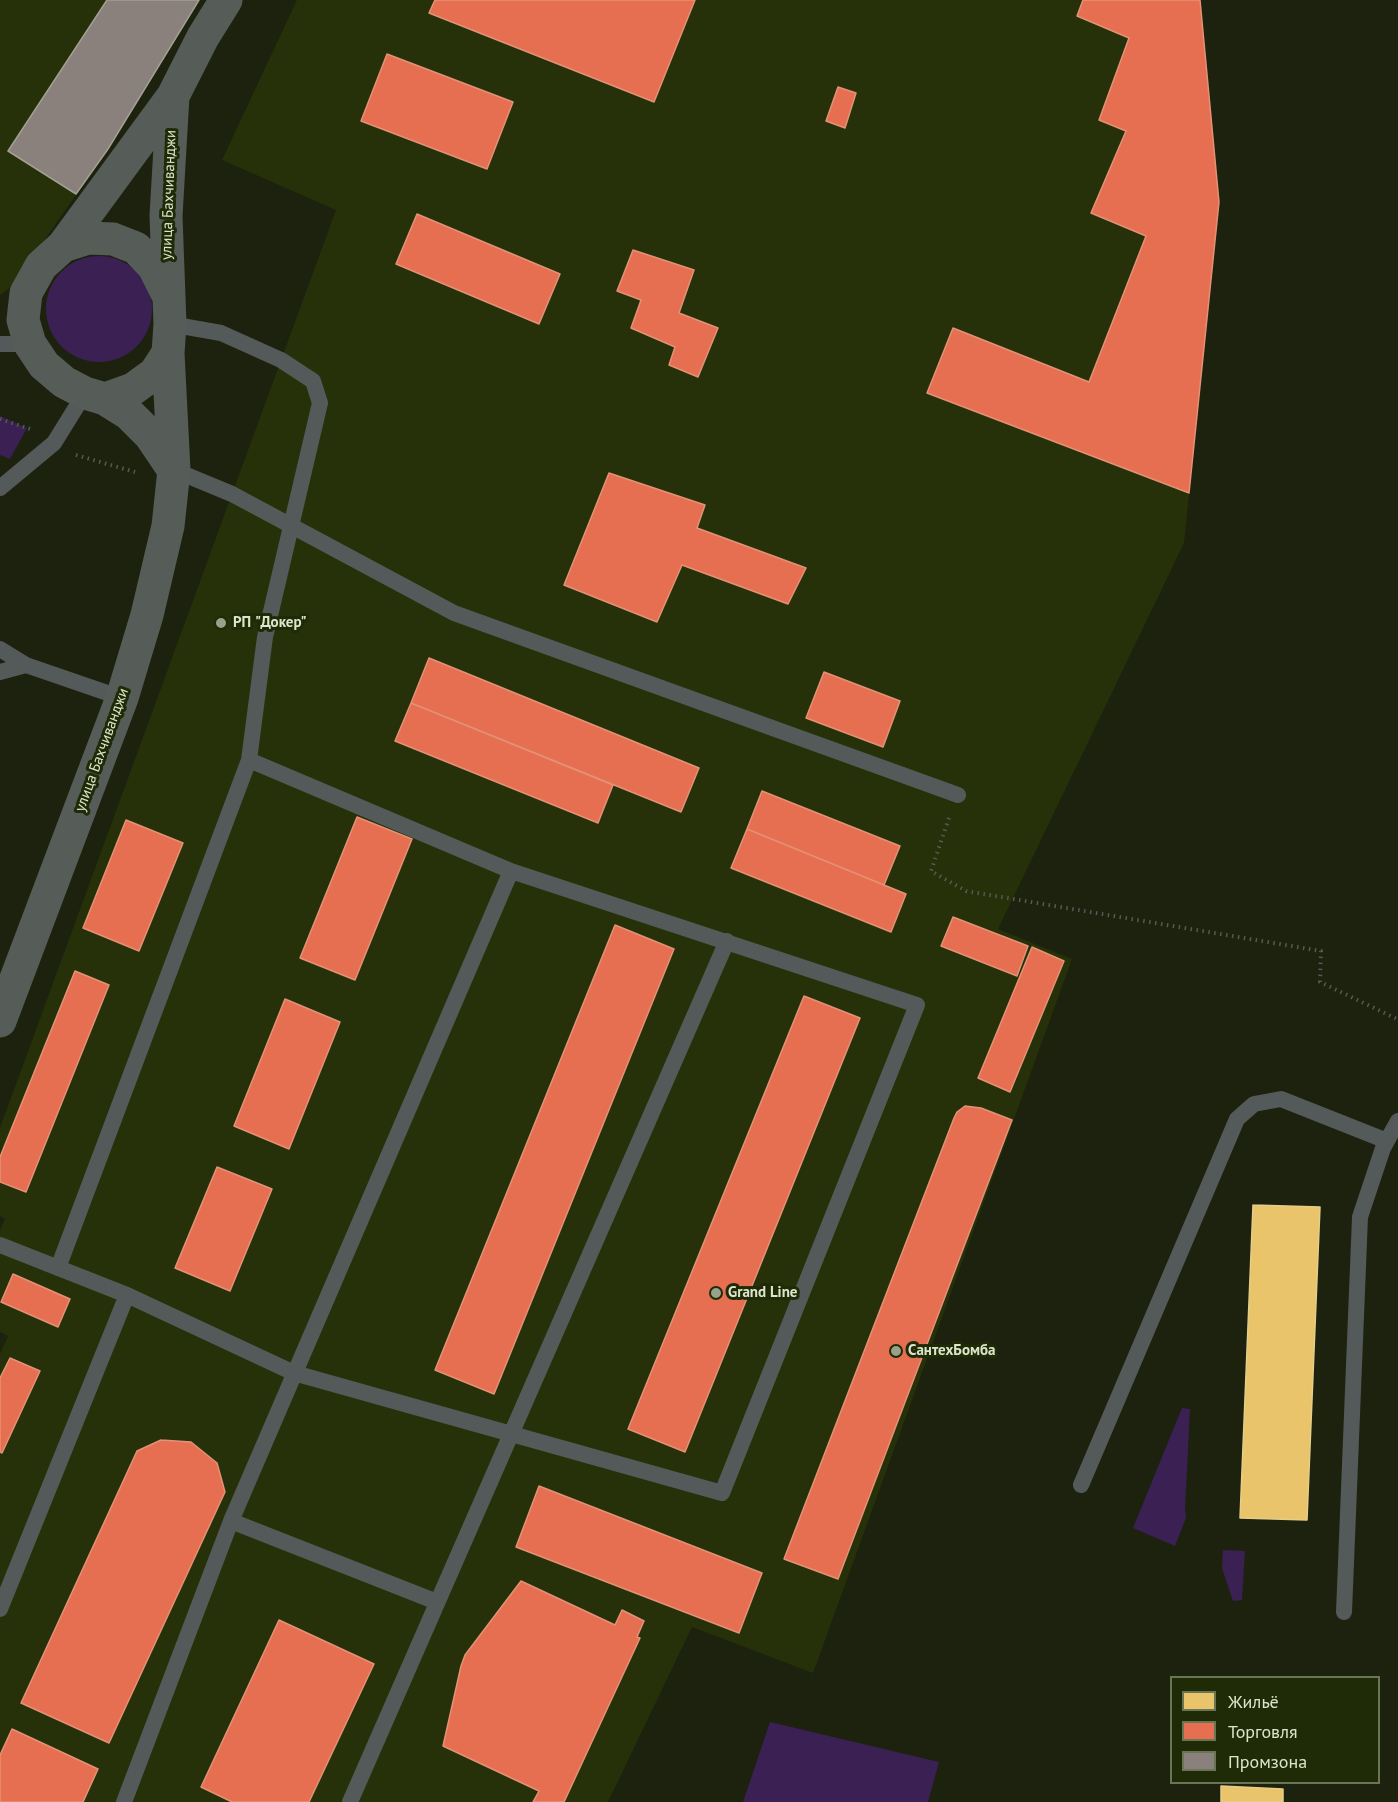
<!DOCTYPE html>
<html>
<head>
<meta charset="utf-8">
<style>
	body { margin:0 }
	#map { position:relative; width:1398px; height:1802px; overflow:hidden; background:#1c220e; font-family:"PT Sans",sans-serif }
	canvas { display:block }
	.legend { position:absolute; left:1170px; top:1676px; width:210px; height:108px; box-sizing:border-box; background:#1f2a06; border:2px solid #6a7555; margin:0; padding:8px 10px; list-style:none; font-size:18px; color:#dbe5cb }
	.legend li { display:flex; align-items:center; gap:12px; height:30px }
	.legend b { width:30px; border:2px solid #6a7555 }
</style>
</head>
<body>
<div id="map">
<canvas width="1398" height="1802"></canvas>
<ul class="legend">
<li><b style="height:16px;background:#e9c46a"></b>Жильё</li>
<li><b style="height:16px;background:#e76f51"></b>Торговля</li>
<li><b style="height:16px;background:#8a817c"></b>Промзона</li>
</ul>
</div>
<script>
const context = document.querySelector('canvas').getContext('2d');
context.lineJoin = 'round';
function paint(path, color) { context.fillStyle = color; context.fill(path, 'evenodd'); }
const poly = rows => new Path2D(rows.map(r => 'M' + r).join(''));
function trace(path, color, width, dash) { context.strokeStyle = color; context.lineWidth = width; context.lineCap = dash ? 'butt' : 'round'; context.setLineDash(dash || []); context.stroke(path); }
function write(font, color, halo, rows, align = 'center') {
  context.font = font + ' "PT Sans",sans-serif'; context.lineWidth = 6; context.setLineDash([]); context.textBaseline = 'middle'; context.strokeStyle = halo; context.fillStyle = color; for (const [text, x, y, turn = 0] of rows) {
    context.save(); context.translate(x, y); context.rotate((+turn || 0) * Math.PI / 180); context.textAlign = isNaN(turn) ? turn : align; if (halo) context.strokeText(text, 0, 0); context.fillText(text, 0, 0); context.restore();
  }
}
const built = poly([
	[0,0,199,0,108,149,13,285,0,295],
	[297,0,1200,0,1219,202,1184,543,998,929,1072,959,813,1673,692,1627,608,1802,0,1802,0,1354,8,1336,0,1332,0,1230,5,1219,0,1216,0,1128,336,210,222,160]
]);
const green = poly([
	'46 309a53 53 0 1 1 106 0a53 53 0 1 1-106 0Z',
	[0,416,27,428,10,459,0,455],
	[1182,1408,1190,1409,1185,1509,1186,1518,1175,1546,1133,1528],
	[1223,1550,1245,1551,1242,1600,1233,1601,1222,1568],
	[770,1722,939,1762,928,1802,743,1802]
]);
const homes = poly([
	[1253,1205,1320,1207,1307,1520,1240,1518,1253,1205],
	[1221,1786,1283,1789,1283,1802,1221,1802,1221,1786]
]);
const shops = poly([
	[435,0,695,0,654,102,429,13,435,0],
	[1083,0,1200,0,1219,202,1189,493,927,393,953,328,1089,382,1146,236,1091,213,1126,131,1099,120,1129,38,1077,16,1083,0],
	[387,54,513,102,487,169,361,121,387,54],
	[838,87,856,93,845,128,826,121,838,87],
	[417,214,560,274,539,324,396,264,417,214],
	[633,250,694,270,679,313,718,328,698,377,669,365,675,347,631,328,641,300,617,291,633,250],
	[609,473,705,505,697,528,806,568,788,604,682,565,657,622,564,585,609,473],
	[429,658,699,768,681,812,411,703,429,658],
	[824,672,900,701,883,747,806,718,824,672],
	[411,703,613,785,598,823,395,741,411,703],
	[762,791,900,846,884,885,747,829,762,791],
	[357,817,412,839,355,980,300,958,357,817],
	[126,820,183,843,139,951,83,928,126,820],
	[747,829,906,894,891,932,731,868,747,829],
	[953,917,1028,946,1017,976,941,946,953,917],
	[615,925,674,949,494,1394,435,1370,615,925],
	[1032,947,1064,961,1010,1092,978,1078,1032,947],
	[75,971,109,985,26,1192,0,1182,0,1157,75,971],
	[804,996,860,1018,685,1452,628,1429,804,996],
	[285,999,340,1022,289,1149,234,1126,285,999],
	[965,1106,981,1108,1012,1120,838,1579,784,1559,954,1118,957,1112,965,1106],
	[217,1167,272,1189,230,1291,175,1268,217,1167],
	[13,1274,70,1299,58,1327,1,1302,13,1274],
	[10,1358,40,1371,2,1453,0,1452,0,1378,10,1358],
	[161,1440,191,1442,217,1463,225,1492,109,1743,21,1703,137,1451,161,1440],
	[539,1486,762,1573,739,1633,516,1547,539,1486],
	[521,1581,615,1625,622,1610,644,1621,637,1637,640,1638,564,1802,533,1802,539,1791,443,1746,461,1666,465,1655,521,1581],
	[279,1620,374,1664,309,1802,232,1802,201,1787,279,1620],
	[12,1729,98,1769,83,1802,0,1802,0,1755,12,1729]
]);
const industry = poly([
	[107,0,199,0,108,149,76,194,8,151,107,0]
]);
const path = poly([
	[0,419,30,429],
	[76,455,135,472],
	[949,818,931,871,966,891,1321,951,1320,982,1397,1019,1398,1022]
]);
const lane = poly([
	[0,344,30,344],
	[174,470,232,494,454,613,958,795],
	[0,488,54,443,85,393],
	[0,649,26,665,122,698],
	[0,672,26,665],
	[0,1245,127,1295,294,1373,722,1493,917,1005,511,871,249,760],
	[58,1268,249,760,265,637,320,403,313,381,281,360,221,333,170,324],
	[1081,1485,1237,1119,1254,1104,1281,1099,1387,1141],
	[231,1521,437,1602],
	[0,1609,127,1295],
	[1344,1612,1360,1217,1383,1148,1398,1121],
	[124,1802,231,1521,511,871],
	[350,1802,727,941]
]);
const secondary = poly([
	[63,246,88,238,113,239,136,248,154,267,167,293],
	[105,399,133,389,155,373,168,353],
	[173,469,150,435,129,414,105,399,85,393,64,382,44,365,30,344,23,320,26,293,41,266,63,246,173,96,203,37,226,0],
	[0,1021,122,698,147,615,168,526,174,470,168,353,170,324,166,216,173,96]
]);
const markers = [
	[221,623,6,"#98a189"],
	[716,1293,6,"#98a189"],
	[896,1351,6,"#98a189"]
];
const streetNames = [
	["улица Бахчиванджи",169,195,-88],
	["улица Бахчиванджи",102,750,-70]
];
const poiNames = [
	["РП \"Докер\"",233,623],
	["Grand Line",728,1293],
	["СантехБомба",908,1351]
];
paint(built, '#263109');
paint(green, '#3b2053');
paint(homes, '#e9c46a');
trace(homes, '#e5ce87', 1.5);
paint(shops, '#e76f51');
trace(shops, '#e39276', 1.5);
paint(industry, '#8a817c');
trace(industry, '#a29f94', 1.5);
trace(path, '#545a54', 4, [1.5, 4.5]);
trace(lane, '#545a59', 16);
trace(secondary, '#565d59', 33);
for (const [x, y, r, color] of markers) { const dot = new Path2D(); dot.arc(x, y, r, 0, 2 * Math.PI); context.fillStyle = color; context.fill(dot); trace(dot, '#1f2a06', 2); }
write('15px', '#dbe5cb', '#1f2a06', streetNames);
write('bold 15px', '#dbe5cb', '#1f2a06', poiNames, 'left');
</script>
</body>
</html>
